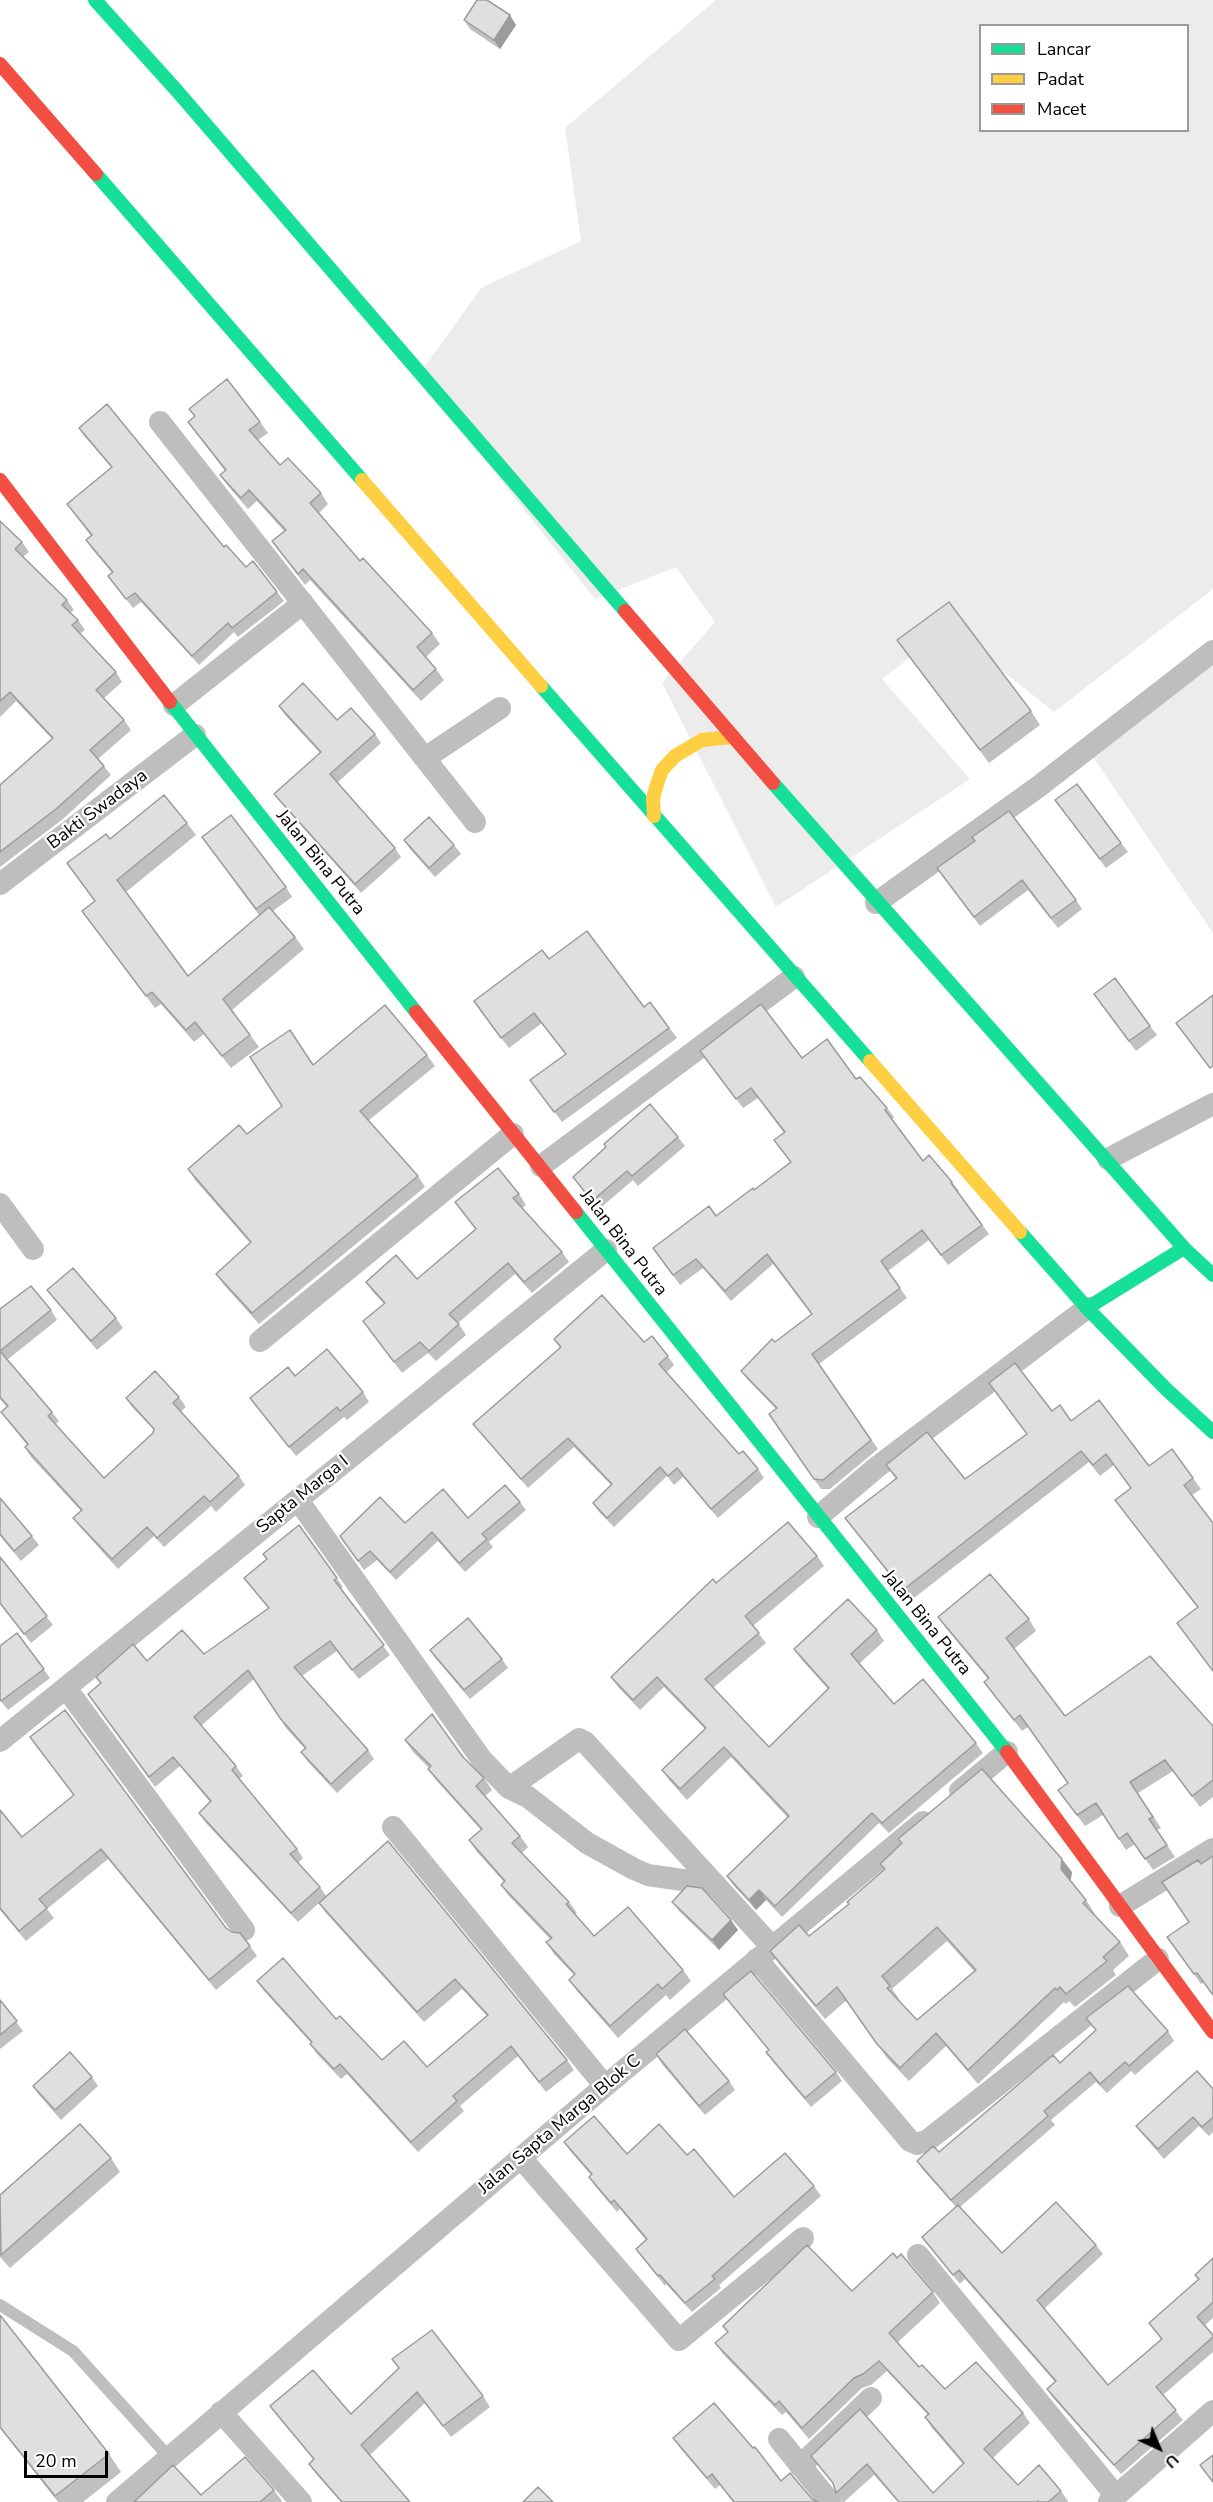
<!DOCTYPE html>
<html>
<head>
<meta charset="utf-8">
<style>
	body { margin:0 }
	#map { position:relative; width:1213px; height:2502px; overflow:hidden; background:#fff; font-family:"Nunito Sans",sans-serif }
	canvas { display:block }
	.legend { position:absolute; left:979px; top:24px; width:210px; height:108px; box-sizing:border-box; background:#fff; border:2px solid #999; margin:0; padding:8px 10px; list-style:none; font-size:18px; color:#000 }
	.legend li { display:flex; align-items:center; gap:12px; height:30px }
	.legend b { width:30px; border:2px solid #999 }
	.north { position:absolute; left:1129px; top:2418px; width:60px; height:60px; -webkit-text-stroke:4px #fff; paint-order:stroke; rotate:136deg; font-size:16px; font-weight:700; line-height:24px; text-align:center; color:#000 }
	.north::after { content:''; display:block; margin:auto; width:21px; height:27px; background:#000; clip-path:polygon(50% 0,100% 100%,50% 72%,0 100%) }
	.scale { position:absolute; left:24px; top:2451px; width:84px; height:27px; box-sizing:border-box; border:3px solid #000; border-top:0; padding-left:8px; font-size:18px; line-height:21px; white-space:nowrap; color:#000; -webkit-text-stroke:4px #fff; paint-order:stroke }
</style>
</head>
<body>
<div id="map">
<canvas width="1213" height="2502"></canvas>
<ul class="legend">
<li><b style="height:8px;background:#16e098"></b>Lancar</li>
<li><b style="height:8px;background:#ffcf43"></b>Padat</li>
<li><b style="height:8px;background:#f24e42"></b>Macet</li>
</ul>
<div class="north">U</div>
<div class="scale">20 m</div>
</div>
<script>
const context = document.querySelector('canvas').getContext('2d');
context.lineJoin = 'round';
function paint(path, color) { context.fillStyle = color; context.fill(path, 'evenodd'); }
const poly = rows => new Path2D(rows.map(r => 'M' + r).join(''));
function trace(path, color, width, dash) { context.strokeStyle = color; context.lineWidth = width; context.lineCap = dash ? 'butt' : 'round'; context.setLineDash(dash || []); context.stroke(path); }
function write(font, color, halo, rows, align = 'center') {
  context.font = font + ' "Nunito Sans",sans-serif'; context.lineWidth = 4.5; context.setLineDash([]); context.textBaseline = 'middle'; context.strokeStyle = halo; context.fillStyle = color; for (const [text, x, y, turn = 0] of rows) {
    context.save(); context.translate(x, y); context.rotate((+turn || 0) * Math.PI / 180); context.textAlign = isNaN(turn) ? turn : align; if (halo) context.strokeText(text, 0, 0); context.fillText(text, 0, 0); context.restore();
  }
}
const green = poly([
	[716,0,1213,0,1213,589,1054,712,949,628,882,679,970,779,776,907,662,683,715,622,676,567,595,599,418,376,481,288,581,241,565,128],
	[980,26,1188,26,1188,130,980,130],
	[1213,648,1213,933,1082,741]
]);
const lane = poly([
	[0,2305,73,2351,169,2457]
]);
const street = poly([
	[160,422,475,822],
	[174,705,303,603],
	[425,758,500,708],
	[0,884,195,735],
	[876,903,1038,787,1213,651],
	[1108,1159,1213,1104],
	[541,1166,794,977],
	[0,1204,33,1249],
	[260,1341,513,1134],
	[298,1500,482,1760,509,1788,579,1739,585,1742,772,1947],
	[818,1517,877,1467,1087,1308],
	[66,1688,244,1930],
	[0,1741,606,1250],
	[509,1788,528,1797,587,1843,634,1869,648,1875,716,1885],
	[960,1791,1007,1752],
	[393,1827,605,2086],
	[1120,1906,1213,1849],
	[757,1959,910,2141,917,2144,928,2140,1158,1959],
	[521,2158,679,2340,803,2238],
	[918,2255,1116,2496],
	[221,2412,301,2502],
	[779,2439,830,2502],
	[800,2466,871,2398],
	[117,2502,605,2086,923,1822],
	[1109,2502,1213,2411]
]);
const fast = poly([
	[95,0,178,92,625,611],
	[96,174,362,480],
	[541,686,870,1061],
	[170,702,416,1012],
	[773,783,1184,1248,1213,1275],
	[576,1212,1007,1752],
	[1020,1232,1087,1308,1166,1389,1213,1432],
	[1087,1308,1184,1248]
]);
const slow = poly([
	[362,480,541,686],
	[654,816,653,799,656,787,662,770,675,756,702,740,733,737],
	[870,1061,1020,1232]
]);
const jam = poly([
	[0,64,96,174],
	[0,480,170,702],
	[625,611,773,783],
	[416,1012,576,1212],
	[1007,1752,1213,2032]
]);
const wall = poly([
	[464,20,516,25,500,49,470,29],
	[189,409,260,422,268,433,258,440,280,465,321,493,328,504,319,513,360,561,432,633,440,644,426,657,436,669,444,680,421,701,310,580,305,585,272,541,284,531,257,501,248,509,228,486,220,475,225,471,188,422,195,416],
	[79,428,224,547,246,567,277,592,284,601,238,637,234,632,199,665,141,602,133,608,108,576,112,573,92,549,86,540,91,536,67,504,112,468,85,437],
	[0,521,22,542,29,552,23,557,67,600,74,610,70,613,78,620,85,630,80,634,116,672,122,682,104,698,124,720,131,730,98,759,111,775,63,819,0,867,0,785,52,739,16,701,0,717],
	[897,640,1031,711,1040,725,989,763],
	[279,706,337,720,375,734,381,743,337,783,395,848,401,857,361,893,281,803,274,794,320,753,285,715],
	[1062,809,1121,843,1128,852,1106,868],
	[187,823,196,835,126,892,188,976,259,915,202,837,286,887,292,897,273,911,295,937,304,949,232,1010,259,1047,231,1068,204,1034,194,1042,161,1004,155,1008,82,911,95,901,67,863,110,839],
	[404,840,454,845,461,854,435,877,410,849],
	[975,841,1076,900,1082,909,1058,928,1028,890,980,926,944,878],
	[549,959,644,1007,650,1002,677,1038,562,1122,530,1080,565,1054,542,1023,509,1048,481,1012],
	[1100,1003,1150,1026,1157,1035,1136,1051],
	[427,1055,435,1066,368,1121,418,1176,425,1187,259,1324,224,1285,216,1274,250,1243,195,1180,188,1169,247,1134,282,1106,313,1065],
	[802,1058,856,1079,887,1108,894,1117,892,1119,923,1161,952,1182,959,1191,958,1192,989,1234,948,1265,929,1240,888,1271,907,1298,819,1364,878,1449,830,1489,821,1489,769,1414,776,1409,748,1380,741,1371,775,1342,812,1315,773,1264,731,1301,703,1268,680,1285,653,1248,716,1216,754,1190,790,1162,784,1133,758,1098,743,1108,707,1061],
	[678,1137,685,1146,638,1186,633,1180,598,1210,573,1177],
	[519,1194,526,1205,522,1208,562,1252,569,1262,532,1293,515,1274,458,1323,466,1335,436,1361,428,1353,402,1373,363,1321,384,1304,373,1292,366,1282,417,1279,476,1229,455,1202],
	[47,1290,116,1318,123,1328,97,1350,54,1299],
	[0,1309,51,1310,57,1320,7,1360,52,1412,59,1421,56,1424,104,1478,153,1433,154,1430,132,1407,126,1398,179,1397,186,1407,180,1412,239,1476,245,1485,216,1512,211,1506,164,1547,154,1536,118,1569,80,1527,73,1518,81,1511,31,1457,25,1447,27,1445,1,1412,7,1407,0,1399],
	[554,1339,644,1342,668,1356,674,1365,666,1373,739,1454,758,1469,764,1478,718,1518,683,1477,674,1485,667,1476,614,1527,599,1512,593,1503,611,1485,574,1447,528,1488,480,1433,473,1424,560,1348],
	[295,1376,363,1392,369,1402,347,1420,344,1417,296,1456,250,1398],
	[1052,1411,1071,1421,1149,1466,1172,1449,1201,1489,1192,1495,1197,1607,1115,1500,1131,1488,1114,1465,1100,1476,1089,1462,910,1601,845,1518,896,1479,886,1465,965,1479,1026,1434],
	[0,1498,32,1536,39,1545,21,1561,0,1536],
	[520,1502,526,1510,489,1542,493,1547,465,1572,438,1541,396,1580,377,1560,364,1570,340,1536,405,1523,468,1518],
	[299,1525,343,1587,341,1589,390,1655,359,1679,337,1651,302,1676,368,1750,374,1759,337,1793,308,1762,301,1752,305,1749,286,1728,254,1679,201,1726,236,1766,243,1776,239,1779,297,1849,303,1858,298,1863,320,1887,326,1896,388,1841,567,2060,574,2070,546,2092,518,2056,460,2106,464,2111,418,2152,347,2074,341,2079,317,2054,310,2044,311,2043,264,1991,257,1981,336,2019,382,2060,427,2067,487,2016,462,1989,424,2022,326,1913,319,1903,298,1922,205,1822,199,1813,210,1802,180,1766,155,1787,88,1694,101,1684,96,1677,147,1661,204,1654,268,1608,244,1578,267,1560,263,1554],
	[817,1556,824,1566,753,1626,766,1643,713,1688,769,1747,828,1689,801,1659,794,1649,877,1630,884,1641,859,1664,894,1704,976,1743,983,1753,889,1833,879,1823,782,1917,766,1900,756,1910,734,1886,727,1876,788,1818,731,1757,687,1800,669,1780,662,1770,705,1729,664,1687,640,1710,618,1687,611,1677,716,1583],
	[0,1557,53,1625,31,1643,0,1604],
	[938,1617,1029,1619,1036,1631,1014,1649,1065,1716,1213,1726,1213,1797,1200,1807,1173,1771,1138,1793,1161,1828,1157,1830,1175,1857,1153,1870,1135,1844,1126,1850,1103,1815,1085,1826,1058,1790,1068,1784,1028,1727,1022,1731,992,1693,984,1682,988,1679,946,1628],
	[17,1633,50,1678,8,1710,0,1700],
	[430,1650,502,1659,508,1668,470,1699,436,1659],
	[30,1737,226,1928,250,1946,257,1956,216,1990,108,1859,47,1909,54,1918,26,1941,0,1910,0,1810,22,1837,74,1796],
	[405,1740,463,1757,484,1778,492,1790,485,1796,520,1836,528,1847,522,1853,569,1902,577,1913,575,1914,594,1936,683,1970,691,1981,670,2000,666,1995,618,2038,577,1991,569,1980,574,1975,554,1954,546,1942,550,1939,509,1896,501,1885,504,1882,477,1852,469,1840,481,1830,436,1780,428,1769,429,1768,413,1752],
	[898,1839,1072,1872,1071,1881,1086,1900,1095,1914,1094,1915,1120,1942,1129,1956,1113,1970,1116,1975,1075,2007,1069,2001,1066,2004,1064,2002,978,2084,946,2046,909,2081,887,2058,847,2000,825,2019,779,1964,770,1951,809,1936,849,1905,884,1870,880,1864,902,1844],
	[947,1941,974,1971,917,2020,898,2000,899,1999,892,1989],
	[1198,1860,1203,1983,1201,1984,1167,1937,1189,1922],
	[672,1902,738,1930,719,1950,679,1911],
	[723,1994,836,2072,842,2081,811,2107,773,2062,766,2052,769,2050],
	[0,2000,23,2031,0,2049],
	[1086,2018,1168,2031,1174,2041,1135,2075,1131,2071,1107,2093,1096,2082,1051,2120,1055,2125,960,2207,1002,2253,1096,2245,1103,2254,1044,2309,1108,2385,1161,2339,1149,2323,1198,2280,1195,2275,1213,2258,1213,2318,1205,2325,1213,2335,1213,2352,1163,2395,1183,2420,1121,2474,1054,2399,1047,2389,1055,2382,965,2279,960,2284,922,2237,956,2207,923,2170,917,2161,939,2152,1060,2063,1096,2030],
	[656,2054,729,2081,735,2090,705,2115,662,2064],
	[92,2077,98,2086,61,2120,39,2095,33,2086],
	[1213,2089,1213,2132,1209,2136,1199,2126,1164,2159,1143,2135,1136,2126],
	[564,2142,627,2154,687,2155,734,2197,814,2186,821,2196,719,2285,721,2288,692,2312,666,2284,665,2286,636,2249,646,2240,620,2209,617,2212,595,2186,589,2177,591,2175,571,2152],
	[111,2158,120,2172,10,2268,0,2257,0,2195],
	[852,2291,933,2292,940,2303,898,2342,919,2367,945,2389,1023,2413,1030,2423,993,2458,1018,2485,1061,2491,1068,2501,1067,2502,898,2502,874,2475,844,2502,842,2502,836,2493,834,2485,811,2456,860,2409,933,2493,963,2464,932,2428,925,2417,928,2415,887,2371,871,2385,862,2388,809,2439,786,2412,782,2415,723,2354,715,2343,728,2333,723,2326],
	[0,2315,109,2454,121,2472,83,2502,58,2502,0,2428],
	[392,2359,483,2396,490,2407,451,2437,425,2403,370,2455,410,2502,341,2502,317,2475,309,2464,314,2460,278,2417,270,2406,351,2414,399,2369],
	[673,2438,781,2481,818,2502,733,2502,720,2485,715,2489,681,2449],
	[274,2490,282,2501,281,2502,134,2502,201,2495]
]);
const shadedWall = poly([
	[510,15,516,25,500,49,494,40],
	[1062,1859,1072,1872,1070,1882,1061,1869],
	[759,1890,766,1900,756,1910,749,1900],
	[731,1920,738,1930,719,1950,712,1940]
]);
const building = poly([
	[477,0,487,0,510,15,494,40,464,20,477,0],
	[227,379,260,422,249,430,280,465,288,458,321,493,310,503,360,561,363,558,432,633,417,647,436,669,413,690,303,569,298,574,272,541,286,530,249,490,241,498,220,475,226,470,188,422,195,416,189,409,227,379],
	[107,404,224,547,226,545,246,567,253,561,277,592,232,628,228,623,192,656,135,593,126,599,108,576,113,572,86,540,92,535,67,504,112,467,79,428,107,404],
	[0,521,22,542,15,549,67,600,62,605,78,620,72,625,116,672,96,690,124,720,90,750,104,766,56,809,0,852,0,785,53,738,10,692,0,701,0,521],
	[949,602,1031,711,980,750,897,640,949,602],
	[303,683,337,720,351,708,375,734,330,774,395,848,355,884,274,794,321,752,279,706,303,683],
	[1077,784,1121,843,1100,859,1055,800,1077,784],
	[164,795,187,823,117,880,188,976,269,907,295,937,223,999,250,1035,222,1056,195,1022,186,1030,152,992,146,996,82,911,95,901,67,863,106,834,110,839,164,795],
	[1009,811,1076,900,1051,918,1022,880,974,917,937,868,975,841,972,837,1009,811],
	[231,815,286,887,256,909,202,837,231,815],
	[429,817,454,845,429,868,404,840,429,817],
	[587,931,644,1007,650,1002,669,1028,554,1112,530,1080,566,1054,534,1013,501,1038,474,1001,542,950,549,959,587,931],
	[1115,978,1150,1026,1129,1041,1094,994,1115,978],
	[1213,995,1213,1066,1210,1068,1176,1023,1213,995],
	[761,1004,802,1058,827,1039,856,1079,860,1077,887,1108,885,1110,923,1161,929,1155,952,1182,951,1183,982,1225,941,1255,922,1230,881,1261,900,1288,812,1354,871,1440,823,1480,814,1479,769,1414,777,1408,741,1371,772,1339,775,1342,812,1314,767,1254,725,1291,696,1259,673,1275,653,1248,709,1206,716,1216,753,1188,754,1190,791,1162,774,1140,785,1132,751,1088,736,1099,700,1051,761,1004],
	[385,1005,427,1055,360,1111,418,1176,252,1313,216,1274,251,1242,188,1169,239,1125,247,1134,282,1106,250,1057,290,1030,313,1065,385,1005],
	[650,1104,678,1137,632,1176,627,1171,592,1201,573,1177,606,1147,604,1144,650,1104],
	[498,1168,519,1194,513,1198,562,1252,524,1282,508,1263,449,1314,459,1324,429,1351,420,1342,394,1362,363,1321,385,1303,366,1282,396,1255,417,1279,476,1229,455,1202,498,1168],
	[73,1268,116,1318,91,1341,47,1290,73,1268],
	[31,1286,51,1310,0,1351,0,1309,31,1286],
	[602,1295,644,1342,652,1336,668,1356,659,1364,739,1454,743,1451,758,1469,711,1509,677,1468,668,1476,660,1467,607,1518,593,1503,612,1484,568,1438,521,1479,473,1424,561,1347,554,1339,602,1295],
	[327,1349,363,1392,340,1411,337,1407,289,1447,250,1398,288,1367,295,1376,327,1349],
	[0,1351,52,1412,48,1416,104,1478,153,1433,154,1429,126,1398,155,1371,179,1397,173,1403,239,1476,210,1502,204,1496,157,1538,147,1527,112,1559,73,1518,82,1510,25,1447,28,1444,1,1412,8,1406,0,1397,0,1351],
	[1015,1363,1052,1411,1060,1405,1071,1421,1099,1400,1149,1466,1172,1449,1193,1478,1184,1485,1213,1523,1213,1671,1177,1623,1198,1607,1115,1500,1131,1488,1106,1454,1093,1465,1081,1451,903,1590,845,1518,897,1478,886,1465,927,1432,965,1479,1027,1434,989,1383,1015,1363],
	[505,1485,520,1502,482,1534,487,1539,459,1563,432,1532,390,1572,370,1551,358,1561,340,1536,380,1497,405,1523,443,1489,468,1518,505,1485],
	[0,1498,32,1536,14,1551,0,1534,0,1498],
	[788,1522,817,1556,745,1616,759,1633,705,1679,769,1747,829,1688,794,1649,848,1599,877,1630,851,1654,894,1704,923,1679,976,1743,882,1823,872,1813,775,1906,759,1890,749,1900,727,1876,789,1816,724,1747,680,1789,662,1770,706,1728,657,1677,633,1700,611,1677,713,1579,716,1583,788,1522],
	[299,1525,337,1578,334,1580,384,1645,352,1670,330,1641,294,1667,368,1750,331,1784,301,1752,306,1748,280,1718,248,1670,194,1717,236,1766,232,1770,297,1849,290,1854,320,1887,291,1913,199,1813,211,1801,173,1757,149,1777,88,1694,101,1683,96,1677,133,1644,147,1661,182,1630,204,1654,269,1608,244,1578,267,1559,263,1554,299,1525],
	[0,1557,47,1616,24,1634,0,1603,0,1557],
	[990,1574,1029,1619,1006,1638,1065,1716,1150,1656,1213,1726,1213,1780,1192,1796,1165,1760,1130,1782,1153,1817,1149,1819,1167,1845,1145,1859,1127,1833,1119,1839,1096,1803,1077,1815,1058,1790,1068,1783,1020,1715,1014,1720,984,1682,989,1678,938,1617,990,1574],
	[468,1618,502,1659,464,1690,430,1650,468,1618],
	[17,1633,44,1669,1,1701,0,1699,0,1646,17,1633],
	[65,1710,226,1928,232,1932,240,1933,250,1946,209,1980,101,1849,39,1899,47,1908,19,1931,0,1908,0,1810,22,1837,74,1795,30,1737,65,1710],
	[432,1714,463,1757,484,1778,476,1786,520,1836,512,1843,569,1902,566,1904,594,1936,628,1907,683,1970,662,1989,658,1984,610,2026,569,1980,575,1974,546,1942,552,1938,501,1885,505,1881,469,1840,482,1829,428,1769,431,1766,405,1740,432,1714],
	[982,1769,1062,1859,1061,1869,1086,1900,1083,1903,1120,1942,1103,1957,1107,1961,1066,1994,1060,1987,1057,1990,1055,1988,968,2070,936,2033,900,2068,877,2044,837,1987,816,2006,770,1951,799,1925,809,1936,849,1904,847,1902,885,1869,880,1864,902,1843,898,1839,982,1769],
	[937,1927,976,1970,917,2020,887,1988,890,1986,882,1976,937,1927],
	[388,1841,567,2060,539,2082,511,2046,453,2096,457,2101,411,2142,340,2064,334,2069,310,2044,312,2042,257,1981,283,1958,336,2019,340,2016,382,2060,404,2041,427,2067,488,2015,455,1979,417,2012,319,1903,388,1841],
	[1213,1856,1213,1995,1197,1973,1194,1974,1167,1937,1189,1922,1162,1882,1198,1860,1201,1864,1213,1856],
	[687,1886,702,1888,731,1920,712,1940,672,1902,687,1886],
	[751,1971,836,2072,805,2098,766,2052,769,2050,723,1994,751,1971],
	[1128,1986,1168,2031,1129,2066,1125,2062,1100,2084,1090,2072,1044,2111,1048,2116,951,2200,917,2161,933,2146,939,2152,1053,2055,1060,2063,1096,2030,1086,2018,1128,1986],
	[0,2000,17,2021,0,2035,0,2000],
	[685,2029,729,2081,699,2106,656,2054,685,2029],
	[70,2052,92,2077,55,2110,33,2086,70,2052],
	[1197,2071,1213,2089,1213,2117,1202,2127,1193,2117,1158,2149,1136,2126,1197,2071],
	[594,2116,627,2154,659,2124,687,2155,694,2149,734,2197,785,2153,814,2186,712,2276,715,2279,685,2303,660,2275,658,2276,636,2249,647,2239,614,2200,611,2203,589,2177,592,2174,564,2142,594,2116],
	[80,2124,111,2158,1,2255,0,2195,80,2124],
	[1056,2202,1096,2245,1037,2300,1108,2385,1162,2339,1149,2323,1199,2279,1195,2275,1213,2258,1213,2302,1197,2317,1213,2335,1213,2337,1156,2387,1176,2410,1114,2465,1047,2389,1056,2381,959,2270,953,2275,922,2237,958,2205,1002,2253,1056,2202],
	[807,2245,852,2291,893,2253,897,2258,901,2254,933,2292,889,2333,919,2367,922,2365,945,2389,976,2362,1023,2413,984,2449,1018,2485,1039,2465,1061,2491,1048,2502,1039,2502,1038,2501,1037,2502,899,2502,867,2464,836,2493,833,2483,811,2456,860,2409,933,2493,964,2463,925,2417,929,2414,879,2361,863,2374,854,2378,802,2428,779,2401,775,2405,715,2343,728,2332,723,2326,807,2245],
	[0,2315,109,2454,55,2496,0,2427,0,2315],
	[432,2330,483,2396,443,2426,417,2392,361,2445,410,2502,342,2502,309,2464,314,2459,270,2406,313,2370,351,2414,399,2368,392,2359,432,2330],
	[714,2403,753,2448,755,2447,781,2481,790,2473,812,2499,818,2502,734,2502,712,2474,707,2478,673,2438,714,2403],
	[1213,2455,1213,2482,1200,2465,1213,2455],
	[245,2457,274,2490,260,2502,134,2502,173,2465,201,2495,245,2457],
	[538,2487,553,2502,523,2502,538,2487]
]);
const streetNames = [
	["Bakti Swadaya",98,810,-37],
	["Jalan Bina Putra",320,863,51],
	["Jalan Bina Putra",623,1243,52],
	["Sapta Marga I",303,1495,-39],
	["Jalan Bina Putra",926,1623,51],
	["Jalan Sapta Marga Blok C",560,2125,-40]
];
paint(green, '#ececec');
trace(lane, '#bebebe', 12);
trace(street, '#bebebe', 22);
trace(fast, '#16e098', 14);
trace(slow, '#ffcf43', 14);
trace(jam, '#f24e42', 14);
paint(wall, '#c0c0c0');
paint(shadedWall, '#9c9c9c');
paint(building, '#dfdfdf');
trace(building, '#9c9c9c', 1.5);
write('18px', '#000', '#fff', streetNames);
</script>
</body>
</html>
